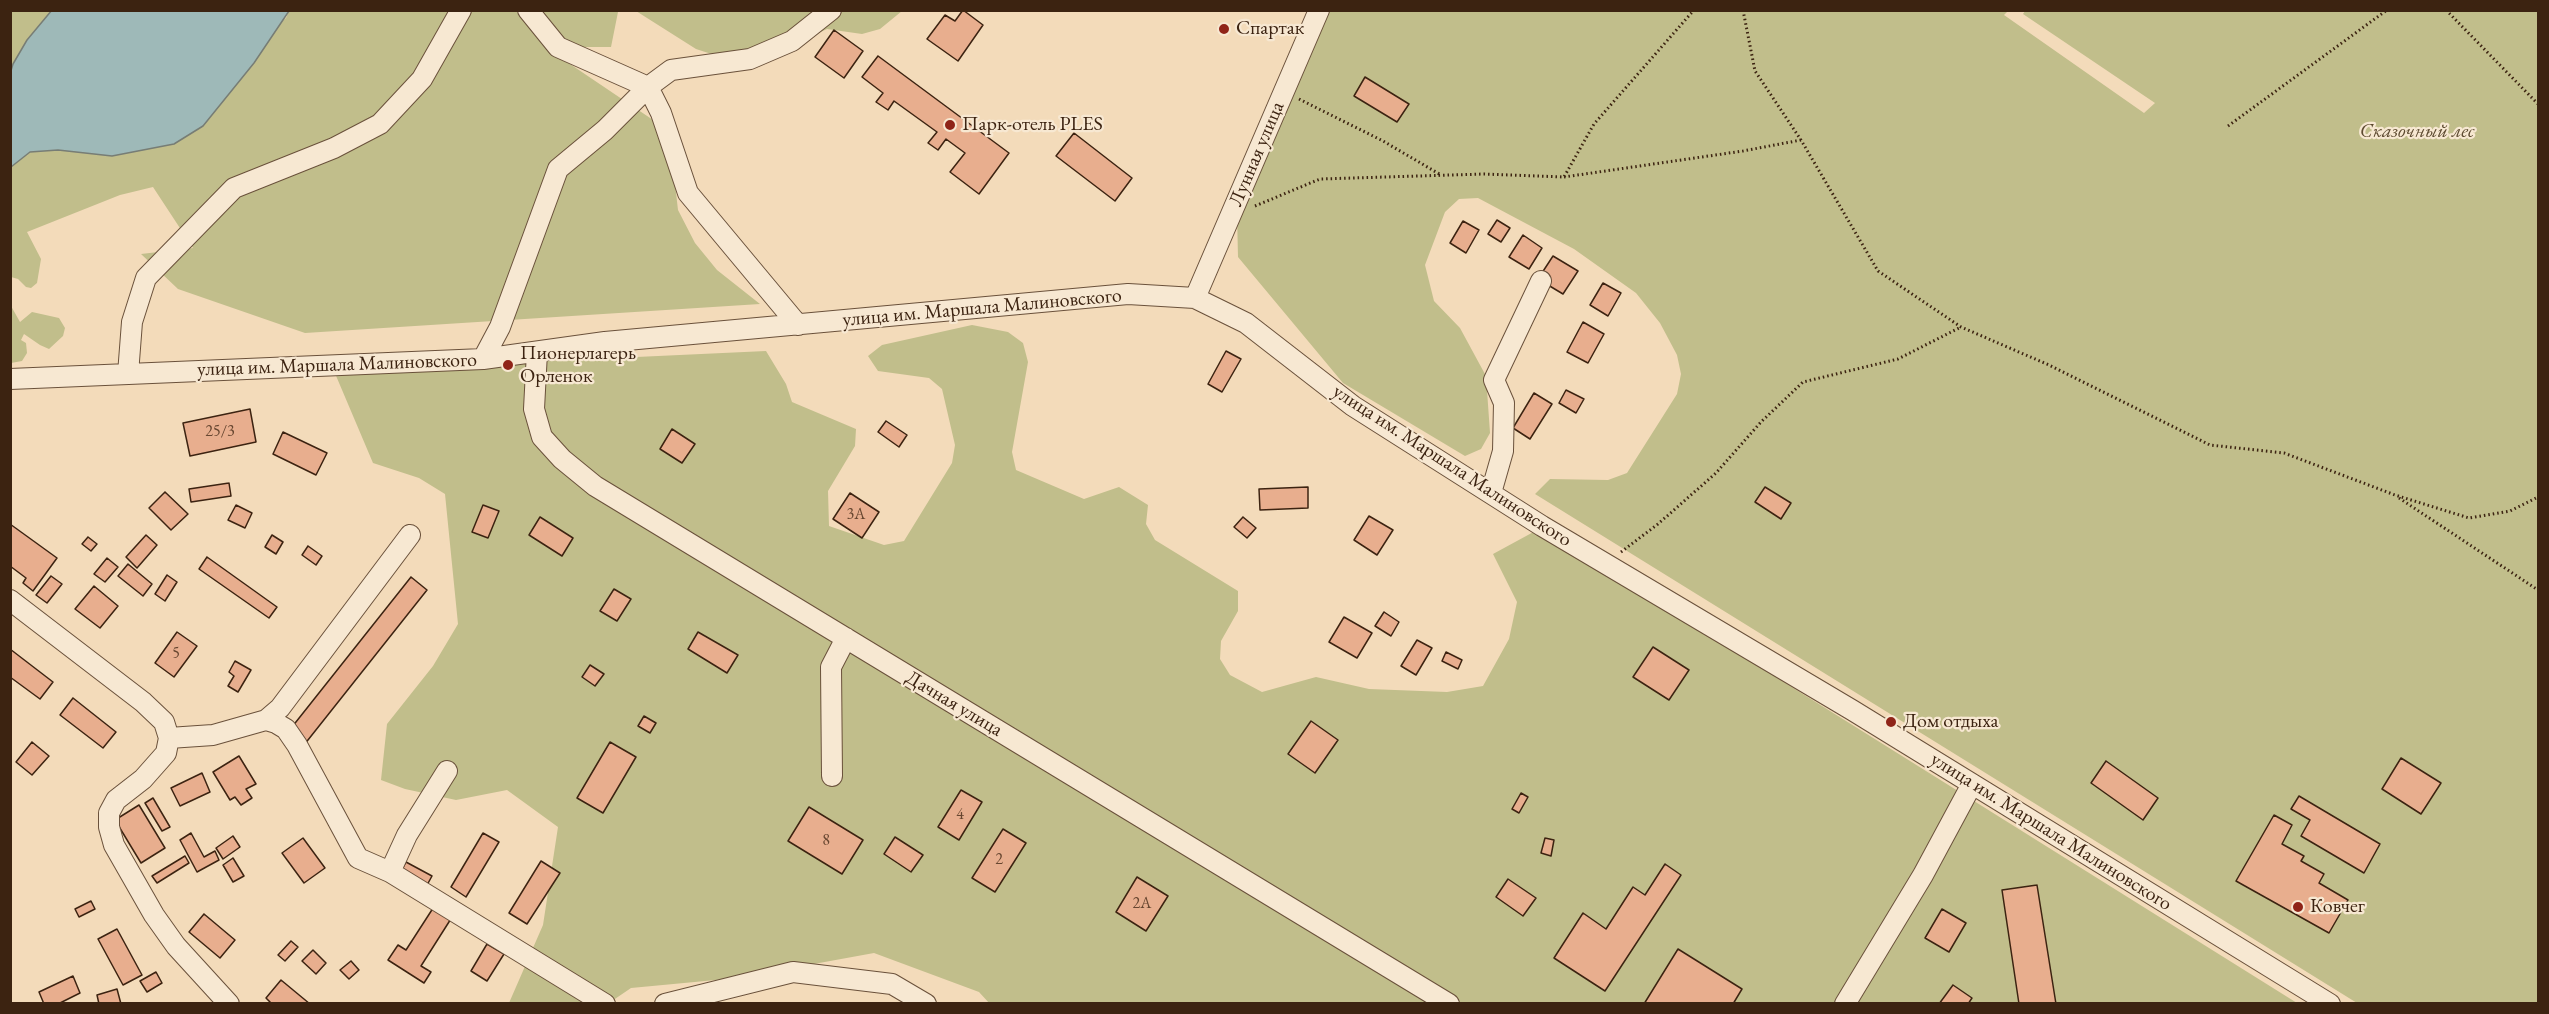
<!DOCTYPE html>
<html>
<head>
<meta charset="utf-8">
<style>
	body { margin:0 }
	#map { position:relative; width:2549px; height:1014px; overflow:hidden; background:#f3dbba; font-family:"EB Garamond",serif }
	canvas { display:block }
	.frame { position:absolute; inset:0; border:12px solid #3c2311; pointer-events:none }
</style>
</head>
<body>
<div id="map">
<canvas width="2549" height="1014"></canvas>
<div class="frame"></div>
</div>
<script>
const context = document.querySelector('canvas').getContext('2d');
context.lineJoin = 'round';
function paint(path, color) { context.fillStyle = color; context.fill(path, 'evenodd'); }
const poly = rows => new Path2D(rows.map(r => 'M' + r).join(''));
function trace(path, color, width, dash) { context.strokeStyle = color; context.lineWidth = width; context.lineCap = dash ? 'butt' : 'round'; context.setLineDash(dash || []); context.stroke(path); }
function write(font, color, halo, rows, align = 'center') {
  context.font = font + ' "EB Garamond",serif'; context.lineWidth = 4.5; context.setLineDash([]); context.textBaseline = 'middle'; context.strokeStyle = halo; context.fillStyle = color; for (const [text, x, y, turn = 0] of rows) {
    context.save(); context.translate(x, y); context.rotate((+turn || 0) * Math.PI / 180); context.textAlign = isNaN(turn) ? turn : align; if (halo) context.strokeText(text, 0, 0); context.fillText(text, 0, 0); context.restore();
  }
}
const green = poly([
	[11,11,52,11,27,40,13,64,11,74],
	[289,11,902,11,880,29,862,34,827,29,764,59,730,60,696,49,636,11,618,12,611,47,577,47,567,62,659,124,672,158,678,210,695,243,717,270,760,304,305,333,178,289,141,254,193,248,153,187,120,195,27,232,41,259,37,283,31,288,26,287,18,279,11,277,11,167,30,152,58,150,112,156,286,18],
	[1324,11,2008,11,2004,15,2144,113,2155,103,2023,14,2025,11,2538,11,2538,1003,2357,1003,1535,494,1550,479,1608,480,1627,473,1677,394,1681,374,1677,355,1660,323,1636,293,1574,249,1478,198,1459,199,1445,212,1425,265,1434,301,1460,328,1486,376,1490,433,1481,449,1465,456,1343,383,1238,257,1237,214,1273,144,1287,99],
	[11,306,20,322,32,312,59,318,65,328,63,336,49,349,40,345,24,334,21,340,26,343,27,353,22,361,11,363],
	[972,325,1008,332,1023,343,1028,362,1012,452,1016,470,1084,499,1119,487,1148,505,1146,524,1155,540,1238,591,1238,611,1221,641,1220,659,1230,675,1262,692,1316,677,1369,689,1447,692,1483,686,1509,639,1517,602,1493,554,1539,529,2297,1003,990,1004,979,992,874,953,737,978,631,988,609,1003,509,1003,543,925,558,827,507,790,456,800,405,789,381,780,387,724,433,666,458,624,445,494,419,478,373,463,334,371,766,351,786,384,792,402,856,429,855,446,828,491,829,526,884,545,904,541,952,463,955,445,942,389,929,378,878,371,868,356,882,345]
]);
const water = poly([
	[52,10,289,10,289,11,254,63,203,126,174,144,112,156,58,150,30,152,11,167,10,74,13,64,27,40,52,10]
]);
const building = poly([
	[963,10,983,25,958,61,927,39,945,15,955,21,963,10],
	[834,30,863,51,844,78,815,57,834,30],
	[878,56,1009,153,979,194,950,172,965,153,946,139,938,150,928,143,937,132,894,101,888,110,876,102,883,93,862,77,878,56],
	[1365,77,1409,104,1397,122,1354,96,1365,77],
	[1074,133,1132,178,1115,201,1056,156,1074,133],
	[1497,220,1510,228,1501,242,1488,234,1497,220],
	[1463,221,1479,230,1466,253,1450,243,1463,221],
	[1523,235,1542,248,1529,269,1509,257,1523,235],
	[1553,256,1578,271,1563,294,1538,279,1553,256],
	[1603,283,1621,293,1608,316,1590,305,1603,283],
	[1583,322,1604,334,1588,363,1567,352,1583,322],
	[1226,351,1241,359,1222,392,1208,384,1226,351],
	[1566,390,1584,399,1576,413,1559,403,1566,390],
	[1534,393,1552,404,1530,439,1513,428,1534,393],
	[250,409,256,442,190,456,183,423,250,409],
	[886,421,907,435,899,447,878,432,886,421],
	[672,429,695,444,682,463,660,449,672,429],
	[283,432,327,453,316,475,273,454,283,432],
	[229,483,231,496,191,502,189,489,229,483],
	[1308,487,1308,508,1260,510,1259,489,1308,487],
	[1765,487,1791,503,1781,519,1755,502,1765,487],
	[165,492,188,514,171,530,149,508,165,492],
	[850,493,879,512,862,538,833,519,850,493],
	[236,505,252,513,245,528,228,520,236,505],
	[483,505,499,511,488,538,472,532,483,505],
	[1369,516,1393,530,1377,555,1354,540,1369,516],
	[540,517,573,538,562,556,529,535,540,517],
	[1243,517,1256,528,1247,538,1234,527,1243,517],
	[10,524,57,558,33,591,23,583,26,578,10,566,10,524],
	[146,535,157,545,137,568,126,557,146,535],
	[272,535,283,542,276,554,265,547,272,535],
	[88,537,97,544,91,551,82,544,88,537],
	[308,546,322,556,316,565,302,555,308,546],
	[207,557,277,607,269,618,199,569,207,557],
	[107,558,118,567,105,582,94,574,107,558],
	[128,564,152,584,143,596,118,576,128,564],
	[167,575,177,582,165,601,155,594,167,575],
	[51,576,62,584,47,603,36,595,51,576],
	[411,577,427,590,304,745,288,732,411,577],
	[94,586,118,606,100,628,75,609,94,586],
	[614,589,631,599,617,621,600,611,614,589],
	[1384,612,1399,622,1391,636,1375,626,1384,612],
	[1344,617,1372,633,1357,658,1329,642,1344,617],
	[177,632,197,646,174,677,155,663,177,632],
	[698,632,738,655,727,673,688,649,698,632],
	[1417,640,1432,648,1416,675,1401,666,1417,640],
	[1653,647,1689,670,1669,700,1633,677,1653,647],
	[10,649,53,682,40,699,10,677,10,649],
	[1446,652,1462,660,1458,669,1442,661,1446,652],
	[235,661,251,670,238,692,228,686,234,676,229,672,235,661],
	[590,665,604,674,595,686,582,677,590,665],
	[73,698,116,732,103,748,60,715,73,698],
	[644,716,656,723,650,733,638,726,644,716],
	[1311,721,1338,740,1315,773,1288,754,1311,721],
	[32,742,49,756,32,775,16,762,32,742],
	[610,742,636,757,603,813,577,798,610,742],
	[239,756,256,784,246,789,252,798,241,805,235,797,230,800,213,772,239,756],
	[2401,758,2441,783,2421,814,2382,789,2401,758],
	[2106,761,2158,798,2143,820,2091,783,2106,761],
	[202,773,210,792,180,806,171,788,202,773],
	[961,790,982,802,959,840,938,827,961,790],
	[1521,793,1528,797,1519,813,1512,809,1521,793],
	[2299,796,2380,844,2364,873,2301,836,2310,820,2291,809,2299,796],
	[153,798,170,827,162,831,145,803,153,798],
	[139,805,165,848,141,863,115,820,139,805],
	[809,807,863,840,842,874,788,841,809,807],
	[2274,815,2292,825,2282,844,2304,856,2301,861,2324,874,2319,883,2348,900,2329,933,2236,881,2274,815],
	[1003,829,1026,843,995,892,972,878,1003,829],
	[191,833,204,857,215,851,219,860,197,872,180,840,191,833],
	[483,833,499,842,466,897,451,887,483,833],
	[233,836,240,847,223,859,216,848,233,836],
	[895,837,923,855,911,872,884,854,895,837],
	[303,838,325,868,304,883,282,853,303,838],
	[1545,838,1554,840,1551,856,1541,853,1545,838],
	[185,856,189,863,157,883,152,876,185,856],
	[233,858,244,876,233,882,223,865,233,858],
	[541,861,560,873,527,924,509,913,541,861],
	[406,862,432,876,421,896,395,882,406,862],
	[1665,864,1681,875,1605,991,1554,958,1583,913,1606,929,1633,887,1645,895,1665,864],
	[1137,877,1168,896,1146,931,1116,912,1137,877],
	[1508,879,1536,898,1523,916,1496,897,1508,879],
	[2037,885,2056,1004,2019,1004,2002,890,2037,885],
	[91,901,95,909,79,917,75,909,91,901],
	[437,902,454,914,421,966,431,972,424,983,388,960,398,945,406,950,437,902],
	[1942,909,1966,923,1949,952,1925,938,1942,909],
	[204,914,235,940,220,958,189,932,204,914],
	[117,929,142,975,123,985,98,939,117,929],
	[291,941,298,947,285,961,278,955,291,941],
	[487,944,504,954,487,981,471,971,487,944],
	[1678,949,1742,989,1733,1004,1644,1004,1678,949],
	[313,950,326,963,316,974,302,961,313,950],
	[351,961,359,970,349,979,340,970,351,961],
	[156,972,162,983,147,992,140,981,156,972],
	[73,976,80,993,58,1004,44,1004,39,992,73,976],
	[281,980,310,1004,272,1004,266,998,281,980],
	[1953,985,1972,998,1968,1004,1939,1004,1953,985],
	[117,989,121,1004,99,1004,97,995,117,989]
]);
const path = poly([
	[1743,10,1755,71,1801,140,1878,271,1961,327,2049,365,2210,445,2284,453,2395,495,2469,518,2510,511,2538,497],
	[2446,10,2538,104],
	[1299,99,1383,141,1441,175],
	[2228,126,2387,10],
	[1564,177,1743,151,1801,140],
	[1255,206,1320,179,1484,174,1564,177,1594,124,1694,10],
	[2399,498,2538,590],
	[1621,552,1658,524,1716,473,1761,422,1803,382,1898,359,1961,327]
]);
const minor = poly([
	[528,10,558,47,648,87,661,113,688,193,798,325],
	[1195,298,1319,10],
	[537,352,534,409,542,437,562,459,595,486,1449,1004],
	[483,359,500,327,558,169,605,130,648,87,671,70,750,59,792,41,831,10],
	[128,374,132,322,146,278,234,188,334,148,380,124,422,79,461,10],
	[10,379,483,359,605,342,1128,294,1195,298,1246,323,1353,406,1542,526,1852,710,2330,1004],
	[1491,493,1503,451,1504,403,1494,380,1541,281],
	[10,600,143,702,164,722,169,738,166,753,143,779,116,800,109,813,109,827,114,845,154,915,176,946,229,1004],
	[266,720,280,708,410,535],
	[169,738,213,735,266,720,276,723,286,729,297,745,358,858,390,872,407,835,447,771],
	[832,776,831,667,846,638],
	[390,872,605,1004],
	[665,1004,793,972,892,984,926,1004],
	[1845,1004,1923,875,1972,784]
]);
const markers = [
	[1224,29,6,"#8f2418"],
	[950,125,6,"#8f2418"],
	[508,365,6,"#8f2418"],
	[1891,722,6,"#8f2418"],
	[2298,907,6,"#8f2418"]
];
const numberNames = [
	["25/3",220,432],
	["3А",856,515],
	["5",176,654],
	["4",960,815],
	["8",826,841],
	["2",999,860],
	["2А",1142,904]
];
const poiNames = [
	["Спартак",1236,29],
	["Парк-отель PLES",962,125],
	["Пионерлагерь",520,354],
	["Орленок",520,377],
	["Дом отдыха",1903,722],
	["Ковчег",2310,907]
];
const parkNames = [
	["Сказочный лес",2417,132]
];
const streetNames = [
	["Лунная улица",1257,154,-67],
	["улица им. Маршала Малиновского",982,308,-5],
	["улица им. Маршала Малиновского",337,365,-2],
	["улица им. Маршала Малиновского",1452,466,33],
	["Дачная улица",954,704,31],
	["улица им. Маршала Малиновского",2051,832,32]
];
paint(green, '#c1be8b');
paint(water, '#9eb9b8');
trace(water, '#777d75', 1.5);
paint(building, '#e8ae8e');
trace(building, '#3c2311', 1.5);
trace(minor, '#6a513b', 22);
trace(path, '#3c2311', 3, [1.5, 3]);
trace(minor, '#f7e8d2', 20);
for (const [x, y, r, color] of markers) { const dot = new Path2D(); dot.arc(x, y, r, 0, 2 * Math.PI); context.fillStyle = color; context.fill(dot); trace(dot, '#f7e8d2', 2); }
write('16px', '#674630', null, numberNames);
write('20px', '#3c2311', '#f7e8d2', poiNames, 'left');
write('italic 20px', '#5d4a30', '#f7e8d2', parkNames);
write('20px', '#3c2311', '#f7e8d2', streetNames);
</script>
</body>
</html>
